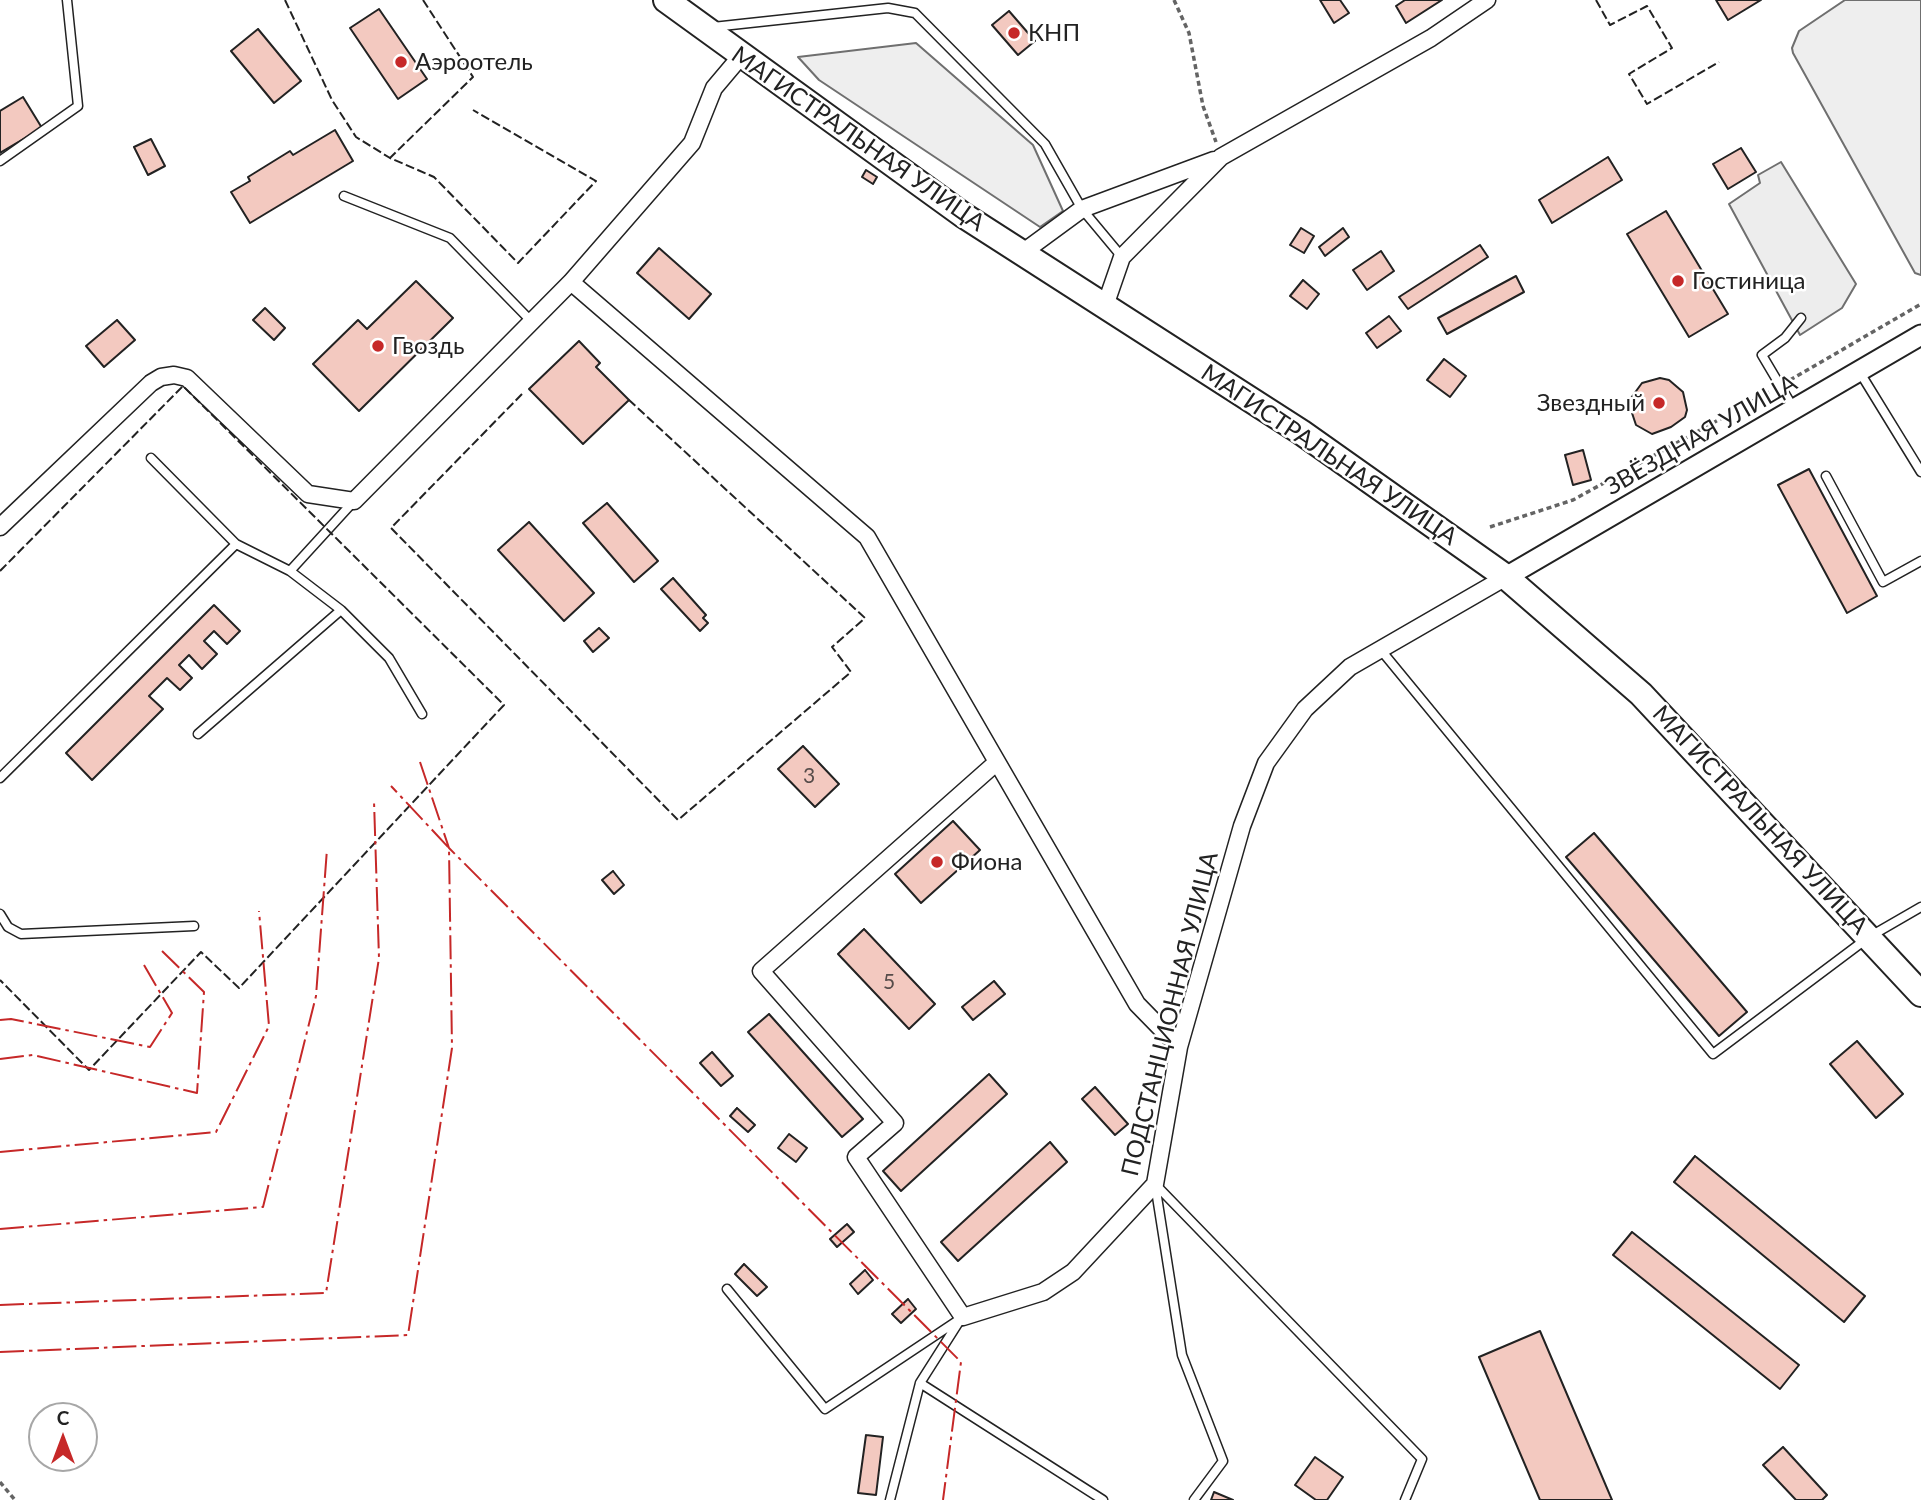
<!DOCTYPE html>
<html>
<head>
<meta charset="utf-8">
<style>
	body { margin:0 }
	#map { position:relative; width:1921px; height:1500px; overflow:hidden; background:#fff; font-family:Lato,sans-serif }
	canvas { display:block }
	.north { position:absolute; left:28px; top:1402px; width:70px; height:70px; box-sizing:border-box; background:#fff; border:2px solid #a7a7a7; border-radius:50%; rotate:0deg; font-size:19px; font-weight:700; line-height:28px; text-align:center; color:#222 }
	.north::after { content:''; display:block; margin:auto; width:24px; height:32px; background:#c62828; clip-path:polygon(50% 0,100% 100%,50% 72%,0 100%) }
</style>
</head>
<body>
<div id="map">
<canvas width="1921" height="1500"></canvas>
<div class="north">С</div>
</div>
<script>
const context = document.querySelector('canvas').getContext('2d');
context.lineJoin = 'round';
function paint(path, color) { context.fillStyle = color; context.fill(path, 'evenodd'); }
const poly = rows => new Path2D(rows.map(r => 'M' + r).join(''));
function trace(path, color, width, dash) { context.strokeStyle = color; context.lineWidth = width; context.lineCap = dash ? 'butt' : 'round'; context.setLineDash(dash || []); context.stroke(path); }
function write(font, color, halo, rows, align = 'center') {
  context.font = font + ' Lato,sans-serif'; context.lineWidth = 5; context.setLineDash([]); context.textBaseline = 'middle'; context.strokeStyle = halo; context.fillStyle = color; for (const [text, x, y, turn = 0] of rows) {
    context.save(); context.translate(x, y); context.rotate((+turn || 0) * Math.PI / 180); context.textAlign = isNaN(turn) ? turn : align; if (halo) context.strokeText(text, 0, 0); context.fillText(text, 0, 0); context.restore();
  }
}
const green = poly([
	[1845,0,1921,0,1921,275,1915,273,1793,53,1792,48,1799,31,1845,0],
	[916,43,1033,145,1063,211,1040,227,819,80,798,57,916,43]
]);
const parking = poly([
	[1781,162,1856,284,1842,308,1800,335,1729,204,1760,183,1758,175,1781,162]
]);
const building = poly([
	[1320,0,1340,0,1349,13,1334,23,1320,0],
	[1405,0,1442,0,1406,23,1396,6,1405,0],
	[1716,0,1761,0,1728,20,1716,0],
	[379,9,427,79,398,99,350,28,379,9],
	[1009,11,1035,41,1018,55,992,25,1009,11],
	[258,29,301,81,274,103,231,51,258,29],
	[23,97,42,128,0,153,0,111,23,97],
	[335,130,353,161,250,223,231,192,250,181,248,177,290,151,293,155,335,130],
	[151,139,165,166,148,175,134,147,151,139],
	[1741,148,1756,172,1728,189,1713,164,1741,148],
	[1608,157,1622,180,1552,223,1539,200,1608,157],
	[866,170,877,177,873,184,862,177,866,170],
	[1666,211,1728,314,1689,337,1627,234,1666,211],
	[1301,228,1314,236,1304,253,1290,245,1301,228],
	[1343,228,1349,237,1325,256,1319,247,1343,228],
	[1480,245,1488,257,1408,309,1399,297,1480,245],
	[659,248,711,294,689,319,637,273,659,248],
	[1381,251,1394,271,1367,290,1353,270,1381,251],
	[1516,276,1524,292,1447,334,1438,318,1516,276],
	[1303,280,1319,294,1307,309,1290,296,1303,280],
	[416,281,453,318,359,411,313,364,358,320,367,329,416,281],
	[265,308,285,328,274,340,253,320,265,308],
	[1389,316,1401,331,1377,348,1366,333,1389,316],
	[117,320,135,340,104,367,86,346,117,320],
	[579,341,600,363,596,367,629,400,583,444,529,389,579,341],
	[1444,359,1466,376,1450,397,1427,380,1444,359],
	[1660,378,1669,380,1683,392,1687,410,1685,417,1671,427,1652,434,1636,425,1630,407,1631,398,1642,383,1660,378],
	[1583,450,1591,480,1573,485,1565,455,1583,450],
	[1809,469,1877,596,1847,613,1778,485,1809,469],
	[607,503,658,561,634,582,583,523,607,503],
	[529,522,594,593,564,621,498,550,529,522],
	[673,578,706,615,703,618,708,623,700,631,661,589,673,578],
	[214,605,240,631,227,644,214,631,204,641,217,654,202,669,189,655,179,665,192,678,180,690,167,678,149,696,163,709,92,780,66,753,214,605],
	[599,628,609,638,593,652,584,641,599,628],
	[803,746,839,784,815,807,778,769,803,746],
	[953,821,980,850,921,903,895,874,953,821],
	[1594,833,1747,1012,1719,1036,1566,857,1594,833],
	[613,871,624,885,614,894,602,880,613,871],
	[864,929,935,1004,909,1029,838,954,864,929],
	[994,981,1005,994,973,1020,962,1007,994,981],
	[769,1014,863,1119,842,1137,748,1032,769,1014],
	[1857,1041,1903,1094,1876,1118,1830,1064,1857,1041],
	[712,1052,733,1076,721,1086,700,1063,712,1052],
	[989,1074,1007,1094,901,1191,883,1171,989,1074],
	[1095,1087,1128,1124,1115,1135,1082,1099,1095,1087],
	[737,1108,755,1125,748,1132,730,1116,737,1108],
	[789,1134,807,1148,796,1162,778,1148,789,1134],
	[1050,1142,1067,1162,958,1261,941,1242,1050,1142],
	[1695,1156,1865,1296,1844,1322,1674,1182,1695,1156],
	[847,1224,854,1232,837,1247,830,1239,847,1224],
	[1632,1232,1799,1365,1780,1389,1613,1255,1632,1232],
	[744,1264,767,1287,757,1296,735,1274,744,1264],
	[865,1270,873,1280,858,1294,850,1284,865,1270],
	[908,1299,916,1309,901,1323,892,1314,908,1299],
	[1540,1331,1612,1500,1540,1500,1479,1357,1540,1331],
	[866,1435,883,1437,876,1495,858,1493,866,1435],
	[1783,1447,1827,1495,1822,1500,1796,1500,1763,1465,1783,1447],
	[1315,1457,1343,1477,1327,1500,1316,1500,1295,1485,1315,1457],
	[1214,1492,1233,1500,1211,1500,1214,1492]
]);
const path = poly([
	[1174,0,1189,33,1203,106,1216,142],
	[1790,380,1921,304],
	[1490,527,1573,500,1771,391],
	[0,1482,15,1500]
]);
const service = poly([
	[713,27,888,8,915,13,1045,144,1082,209,1122,257],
	[0,161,78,106,67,0],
	[344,196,450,238,532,322],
	[1859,371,1921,472],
	[1794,409,1762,355,1785,338,1801,318],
	[151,458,236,544,290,571],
	[1826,476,1883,582,1921,561],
	[354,501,290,571,341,610,389,658,422,714],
	[1380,649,1713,1054,1869,937,1921,907],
	[198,734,341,610],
	[0,778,236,544],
	[0,914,8,927,21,934,194,926],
	[1155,1184,1422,1459,1405,1500],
	[1155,1184,1182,1355,1223,1461,1194,1500],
	[727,1289,825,1409,963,1317],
	[960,1320,920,1383,1103,1500],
	[890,1500,920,1383]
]);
const minor = poly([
	[1022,253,1082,209,1214,160],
	[571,282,867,537,1137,1004,1179,1047],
	[1105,306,1122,257,1221,157,1431,38,1487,0],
	[0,527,151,383,161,377,174,375,187,378,308,494,354,501,571,282,692,143,714,88,741,56],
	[997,762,761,971,895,1123,856,1157,963,1317,1043,1292,1073,1272,1155,1184,1179,1047,1242,826,1266,763,1305,709,1350,667,1506,577]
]);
const tertiary = poly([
	[1506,577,1921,335]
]);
const primary = poly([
	[666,0,963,215,1301,432,1506,577,1641,694,1921,994]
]);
const fence = poly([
	[285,0,332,100,356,137,390,158],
	[423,0,473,77,390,158,434,177,518,263,596,181,473,110],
	[1596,0,1610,25,1647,6,1672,48,1629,74,1647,104,1719,62],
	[522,394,391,528,678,820,851,672,832,647,865,618,629,400],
	[0,571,183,386,504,705,239,988,201,952,89,1070,0,980]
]);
const power = poly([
	[420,762,449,848,961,1362,943,1500],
	[0,1020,11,1019,150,1047,172,1013,144,965],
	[0,1059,33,1055,197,1093,204,992,162,951],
	[0,1152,216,1132,269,1026,259,911],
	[0,1229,263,1207,316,996,327,849],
	[0,1305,326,1293,379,958,374,801],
	[0,1352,408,1335,452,1048,449,848,391,786]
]);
const markers = [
	[1014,33,7,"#c62828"],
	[401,62,7,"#c62828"],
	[1678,281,7,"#c62828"],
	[378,346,7,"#c62828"],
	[1659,403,7,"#c62828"],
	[937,862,7,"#c62828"]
];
const numberNames = [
	["3",809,776],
	["5",889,982]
];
const poiNames = [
	["КНП",1028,33],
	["Аэроотель",415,62],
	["Гостиница",1692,281],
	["Гвоздь",392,346],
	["Звездный",1645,403,"right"],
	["Фиона",951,862]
];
const streetNames = [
	["МАГИСТРАЛЬНАЯ УЛИЦА",858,139,35],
	["ЗВЁЗДНАЯ УЛИЦА",1701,435,-30],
	["МАГИСТРАЛЬНАЯ УЛИЦА",1329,455,34],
	["МАГИСТРАЛЬНАЯ УЛИЦА",1760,820,47],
	["ПОДСТАНЦИОННАЯ УЛИЦА",1170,1014,-76]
];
paint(green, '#eee');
trace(green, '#6f6f6f', 2);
paint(parking, '#ededed');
trace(parking, '#6f6f6f', 2);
paint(building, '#f3c9c0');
trace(building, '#222', 2);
trace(service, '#222', 11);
trace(minor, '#222', 19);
trace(tertiary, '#222', 23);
trace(primary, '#222', 28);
trace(path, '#646464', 3.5, [5, 3.5]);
trace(service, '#fff', 8);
trace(minor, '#fff', 16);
trace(tertiary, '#fff', 19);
trace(primary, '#fff', 24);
trace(fence, '#222', 2, [9, 3.5]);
trace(power, '#c62828', 2, [24, 5, 3.5, 5]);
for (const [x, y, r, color] of markers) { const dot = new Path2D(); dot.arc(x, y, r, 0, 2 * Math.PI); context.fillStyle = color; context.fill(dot); trace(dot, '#fff', 2.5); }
write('21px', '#564c4a', null, numberNames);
write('24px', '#222', '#fff', poiNames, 'left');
write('24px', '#222', '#fff', streetNames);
</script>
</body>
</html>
